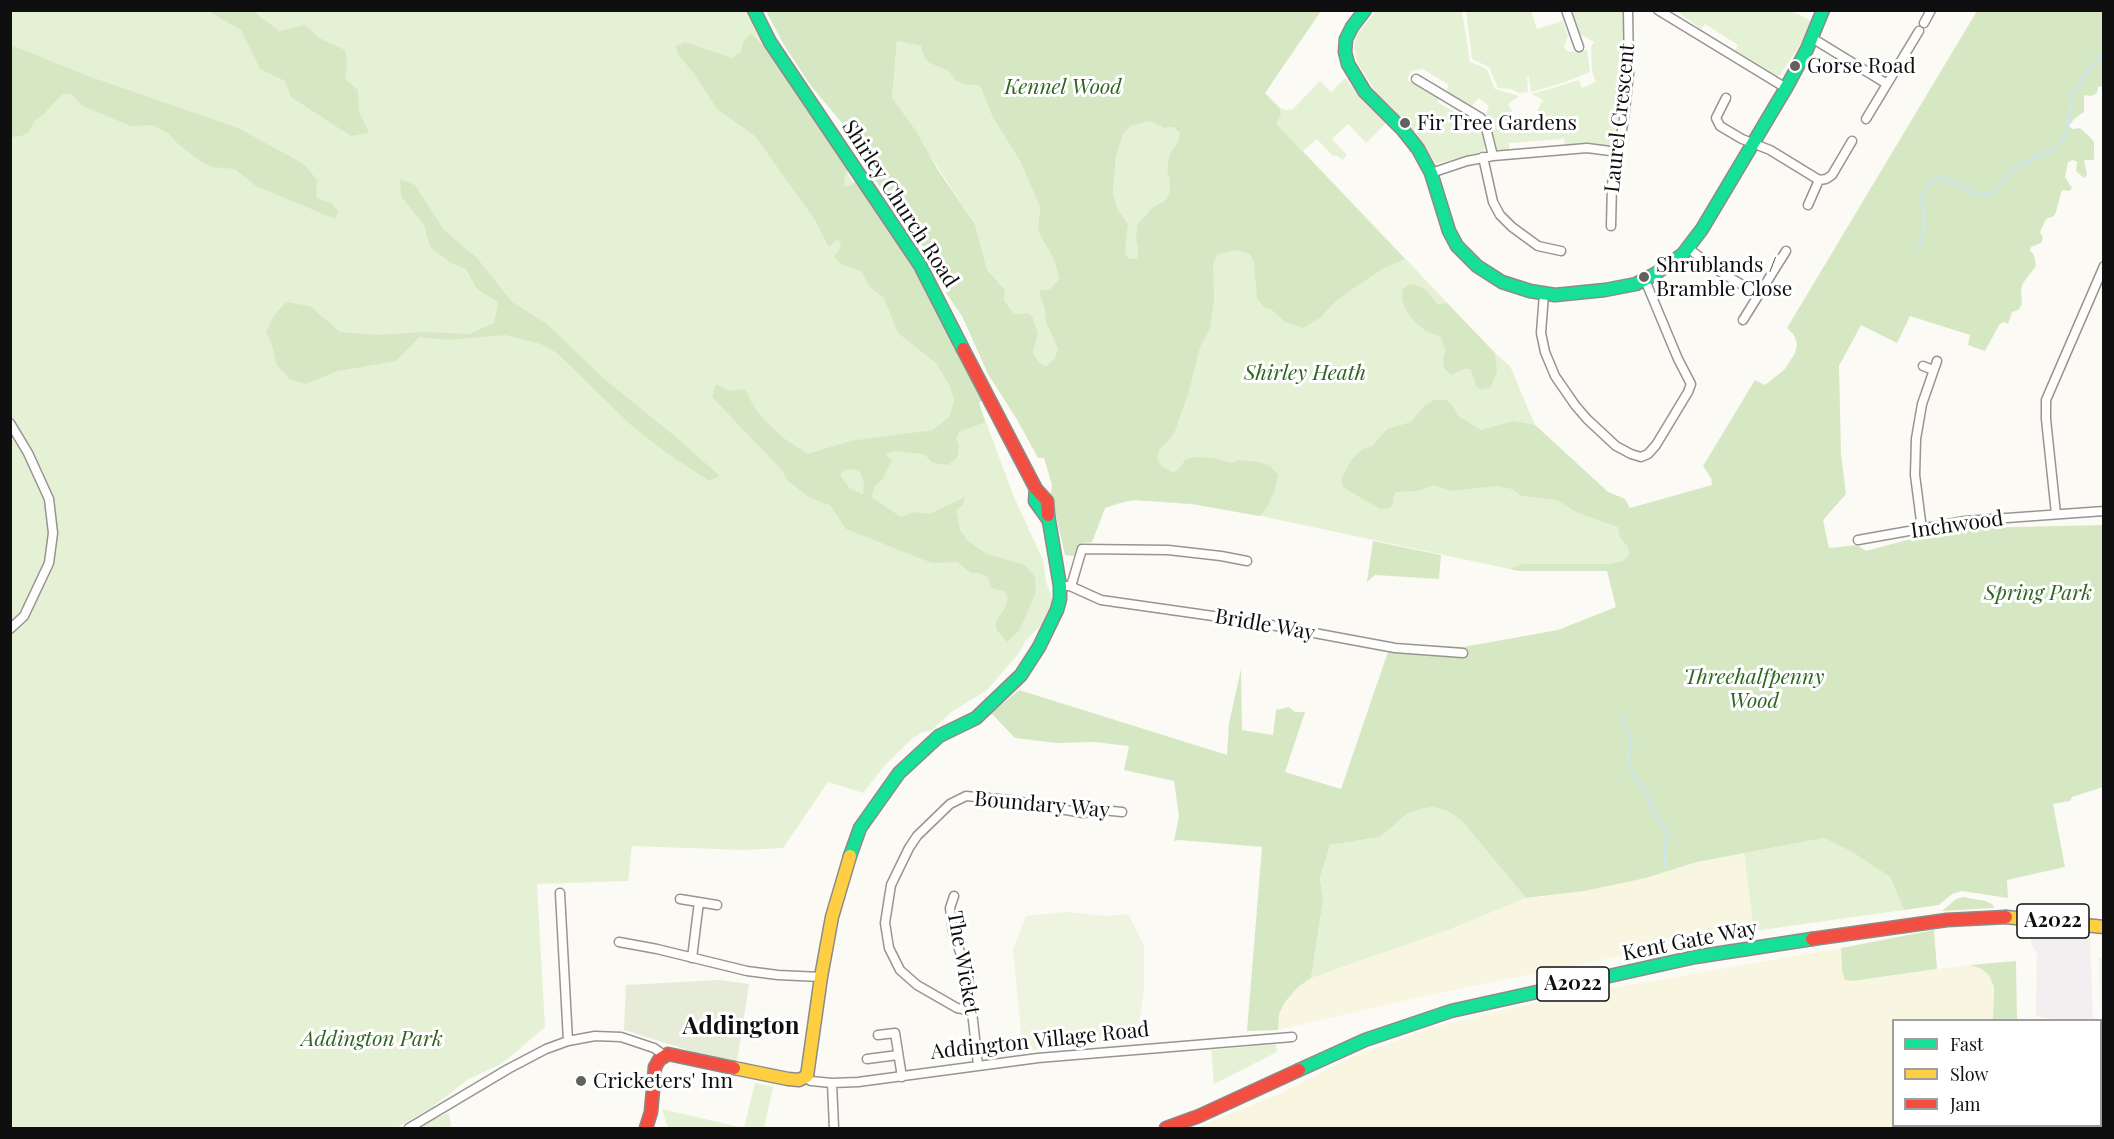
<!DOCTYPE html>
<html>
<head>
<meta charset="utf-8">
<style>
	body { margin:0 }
	#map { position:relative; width:2114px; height:1139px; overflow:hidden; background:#fcfaf4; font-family:"Playfair Display",serif }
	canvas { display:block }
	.frame { position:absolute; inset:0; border:12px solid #0f0f0f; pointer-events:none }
	.legend { position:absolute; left:1892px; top:1019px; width:210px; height:108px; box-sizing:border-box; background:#fff; border:2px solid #9f9f9f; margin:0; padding:8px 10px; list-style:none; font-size:18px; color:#0f0f0f }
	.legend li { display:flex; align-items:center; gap:12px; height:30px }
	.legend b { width:30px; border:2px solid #9f9f9f }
</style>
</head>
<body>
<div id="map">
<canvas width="2114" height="1139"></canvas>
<div class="frame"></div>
<ul class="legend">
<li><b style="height:8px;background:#16e098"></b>Fast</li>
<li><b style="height:8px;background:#ffcf43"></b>Slow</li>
<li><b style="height:8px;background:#f24e42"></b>Jam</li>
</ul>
</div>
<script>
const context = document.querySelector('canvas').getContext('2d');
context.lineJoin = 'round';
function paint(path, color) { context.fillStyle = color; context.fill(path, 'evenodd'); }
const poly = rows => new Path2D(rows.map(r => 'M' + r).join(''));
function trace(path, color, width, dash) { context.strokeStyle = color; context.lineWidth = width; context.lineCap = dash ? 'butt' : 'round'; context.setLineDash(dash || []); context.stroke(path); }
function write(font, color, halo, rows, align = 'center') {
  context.font = font + ' "Playfair Display",serif'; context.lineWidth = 6; context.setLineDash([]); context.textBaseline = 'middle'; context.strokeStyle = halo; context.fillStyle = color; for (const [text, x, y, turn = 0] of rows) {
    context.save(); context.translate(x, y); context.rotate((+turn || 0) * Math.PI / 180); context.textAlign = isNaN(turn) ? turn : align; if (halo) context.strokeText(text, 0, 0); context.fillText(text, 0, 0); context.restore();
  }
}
const industrial = poly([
	[2042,932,2090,937,2093,1020,2057,1020,2036,1016,2037,953,2031,943,2030,935,2039,936],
	[2099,958,2103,958,2103,1030,2101,1029]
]);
const farmland = poly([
	[1744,853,1754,931,1703,939,1420,997,1278,1030,1279,1014,1285,1002,1298,987,1311,978,1448,930,1526,898,1542,897,1646,878,1697,862],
	[1841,948,1842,970,1845,980,1853,981,1970,965,1982,969,1989,975,1994,987,1993,1020,1894,1020,1894,1126,1967,1126,1966,1128,1196,1128,1281,1093,1352,1057,1431,1028,1519,1006,1606,989]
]);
const green = poly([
	[1513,10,1514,12,1531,11,1537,29,1563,21,1568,37,1564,47,1568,52,1587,50,1590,72,1563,83,1531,92,1529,77,1527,77,1528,92,1519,93,1511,89,1498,88,1489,67,1472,59,1466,11],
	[1675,10,1783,11,1796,13,1811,21,1803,40,1781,74,1777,76,1735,50,1738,45,1705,24,1701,29],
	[10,11,755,11,979,403,1014,497,1043,560,1046,582,1057,610,1026,640,1019,653,987,690,950,713,931,731,922,732,911,740,885,765,863,793,828,782,783,848,743,850,632,846,628,881,537,884,545,1027,503,1063,467,1080,431,1108,396,1128,11,1128],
	[1376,11,1462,11,1470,62,1487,69,1495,89,1519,96,1508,104,1514,115,1508,127,1518,132,1525,121,1538,121,1538,109,1543,100,1532,94,1579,80,1582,88,1596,82,1592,72,1591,47,1594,42,1578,33,1569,11,1623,11,1623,69,1614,145,1611,147,1589,144,1565,146,1564,139,1509,143,1509,150,1497,151,1494,148,1485,116,1489,106,1479,98,1472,105,1466,105,1445,93,1449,85,1446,83,1423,69,1411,71,1407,80,1438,98,1437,102,1480,127,1485,147,1484,151,1436,164,1413,129,1377,94,1357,62,1354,47,1356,36],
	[1316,17,1264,93,1281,115,1280,108,1287,110,1293,109,1320,81,1331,92,1345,78,1368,106,1387,122,1366,143,1348,124,1332,139,1347,155,1342,160,1336,155,1334,157,1317,139,1303,151,1495,353,1510,366,1535,425,1608,492,1625,499,1629,554,1623,561,1607,571,1519,571,1247,513,1192,504,1133,500,1105,508,1092,542,1191,154],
	[897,41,922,46,924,57,929,63,949,71,955,80,963,84,980,86,992,116,1021,163,1040,207,1038,231,1055,262,1059,279,1050,289,1040,290,1040,297,1044,306,1046,324,1058,349,1054,359,1046,366,1039,363,1033,353,1038,334,1027,313,1014,314,1004,300,1004,290,987,270,975,224,892,98],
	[1150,121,1164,128,1173,127,1180,133,1178,141,1169,156,1167,171,1170,180,1170,192,1165,201,1145,215,1136,239,1138,248,1137,258,1129,259,1125,253,1128,224,1117,208,1113,192,1116,157,1123,134,1131,126],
	[1434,807,1447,811,1461,820,1526,898,1448,930,1311,978,1323,901,1320,878,1330,845,1380,837,1407,814,1420,809],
	[1824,838,1852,852,1890,877,1904,910,1754,931,1744,853],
	[1276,1044,1277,1052,1214,1084,1211,1050],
	[755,1083,773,1087,764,1128,670,1128,667,1126,662,1109,744,1128],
	[449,1113,451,1128,419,1128,436,1118]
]);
const forest = poly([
	[208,11,218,12,254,12,279,31,306,25,319,38,345,50,347,64,345,79,358,90,359,112,369,133,351,136,291,97,285,81,260,69,241,30],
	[766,11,1321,11,1265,93,1280,108,1281,115,1276,124,1405,259,1384,268,1357,286,1336,301,1320,318,1303,328,1285,322,1272,310,1264,307,1257,298,1254,262,1250,254,1236,250,1219,254,1214,260,1213,267,1214,299,1210,329,1200,347,1189,391,1174,434,1159,450,1157,457,1161,466,1172,472,1177,471,1186,459,1195,457,1214,458,1231,463,1240,460,1260,462,1271,467,1278,475,1275,490,1266,509,1259,516,1192,504,1133,500,1118,503,1105,508,1092,542,1081,543,1077,554,1073,556,1065,555,1051,494,1052,485,1044,458,1038,458,1016,418,988,374,962,316,948,296,928,256,867,168,847,129,811,86,784,45],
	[897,41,921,46,924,57,929,63,949,71,955,80,963,84,980,86,992,116,1021,163,1040,207,1038,231,1055,262,1059,279,1050,289,1040,290,1040,297,1044,306,1046,323,1058,349,1054,359,1046,366,1039,363,1033,353,1038,334,1032,316,1027,313,1014,314,1004,300,1005,290,987,270,975,224,938,170,916,131,892,98],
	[1150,121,1164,128,1173,127,1180,133,1178,141,1169,156,1167,171,1170,180,1170,192,1165,201,1153,207,1137,225,1136,239,1138,248,1137,258,1129,259,1125,253,1128,224,1117,208,1113,192,1116,157,1123,134,1131,126],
	[1977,11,2103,11,2103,86,2098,87,2097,93,2091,96,2084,95,2084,112,2074,119,2069,126,2072,129,2080,128,2089,136,2094,142,2094,158,2093,160,2084,160,2087,175,2084,178,2076,171,2077,162,2073,160,2068,162,2065,177,2072,188,2069,191,2063,190,2061,193,2056,212,2054,216,2046,219,2040,232,2043,238,2041,243,2031,247,2030,251,2034,255,2036,266,2023,283,2021,290,2022,304,2018,310,2012,312,2008,324,2003,322,1999,325,1985,351,1968,345,1970,335,1910,316,1897,343,1861,325,1839,366,1841,454,1846,494,1823,520,1829,548,1857,545,1866,551,1922,536,1972,528,2103,525,2103,787,2072,797,2070,801,2053,804,2065,867,2007,880,2008,898,1962,891,1952,894,1939,905,1904,910,1890,877,1852,852,1824,838,1697,862,1646,878,1584,891,1526,898,1461,820,1447,811,1434,807,1420,809,1407,814,1380,837,1330,845,1320,878,1323,901,1311,978,1298,987,1285,1002,1279,1014,1278,1030,1247,1031,1262,847,1179,840,1174,841,1179,816,1174,781,1124,770,1129,746,1094,742,1057,743,1015,738,991,713,1019,690,1227,755,1229,723,1241,669,1242,730,1273,735,1276,710,1289,707,1295,712,1305,712,1285,772,1341,789,1391,643,1463,647,1558,630,1616,607,1607,571,1519,571,1510,569,1522,564,1609,564,1623,561,1629,554,1628,547,1620,537,1618,527,1578,513,1557,500,1522,496,1512,489,1496,486,1451,491,1434,485,1417,491,1396,492,1393,497,1394,502,1390,508,1380,509,1343,487,1341,479,1352,459,1363,449,1372,446,1387,429,1411,422,1424,406,1434,400,1446,400,1452,405,1458,416,1481,430,1513,421,1535,425,1608,492,1625,499,1630,508,1712,485,1711,478,1703,466,1755,380,1765,385,1785,369,1795,353,1797,344,1794,335,1787,328],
	[751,33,772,55,850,167,845,176,844,187,853,184,858,177,925,282,986,398,979,403,985,422,959,432,956,439,959,445,957,458,948,465,933,463,924,454,894,451,886,454,892,461,882,480,875,486,871,497,901,517,914,512,929,514,965,497,963,505,956,510,960,530,968,541,987,554,1025,565,1035,577,1036,592,1019,631,1007,642,996,629,996,622,1005,608,1008,597,1004,591,991,588,988,577,980,573,971,573,957,562,932,563,846,529,830,505,810,498,787,480,782,470,712,397,716,384,730,391,745,389,753,405,766,422,785,439,808,454,850,441,933,430,950,416,954,400,950,386,936,363,898,333,884,298,870,287,861,271,841,264,834,256,839,251,841,246,838,239,829,247,815,220,755,136,717,109,695,75,678,54,676,46,685,42,732,58,741,52,743,42],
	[852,469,860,472,864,483,863,494,850,489,840,475,844,470],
	[11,45,88,76,238,128,304,164,317,180,316,197,332,204,338,212,335,219,256,186,235,169,212,167,203,163,178,144,169,134,153,125,131,126,82,106,72,94,62,94,44,114,35,120,29,132,21,136,11,137],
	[400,179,415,185,444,230,477,258,512,302,547,324,603,378,671,433,720,476,709,481,671,456,632,426,557,353,541,344,505,335,448,340,419,337,396,361,338,371,305,384,290,379,276,364,272,344,266,332,275,314,286,302,310,306,340,332,378,335,424,332,469,334,494,323,498,302,477,289,466,269,451,263,430,247,424,225,401,196],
	[1410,284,1419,286,1426,290,1437,304,1447,303,1495,353,1497,371,1491,387,1482,390,1475,386,1475,381,1470,369,1464,369,1451,375,1444,368,1443,358,1446,350,1440,336,1427,332,1412,319,1405,308,1402,299,1403,289],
	[1373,541,1441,555,1439,579,1375,575,1367,582],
	[1963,897,1985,901,1992,904,1994,908,1942,911,1956,899],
	[1934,930,1937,969,1853,981,1845,980,1842,970,1841,948],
	[2016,961,2017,1020,1993,1020,1994,987,1989,975,1982,969,1970,965],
	[2101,1029,2104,1030,2103,1128,2094,1128,2093,1126,2100,1126]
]);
const cemetery = poly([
	[720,980,749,984,737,1062,701,1054,624,1030,626,985]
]);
const pitch = poly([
	[1065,912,1107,916,1128,914,1144,946,1144,989,1137,1039,1023,1051,1013,950,1026,916],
	[2007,1126,2093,1126,2094,1128,2007,1128]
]);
const stream = poly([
	[1919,250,1925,221,1921,197,1929,183,1936,179,1945,179,1978,195,1986,195,1993,193,2013,169,2019,165,2055,149,2066,135,2072,99,2076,88,2104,50],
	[1623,716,1624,726,1632,741,1627,758,1634,777,1647,791,1648,800,1668,836,1664,841,1665,867]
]);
const street = poly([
	[1566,10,1579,47],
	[1658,10,1786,88],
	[1924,23,1931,10],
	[1812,38,1887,84],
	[1416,79,1481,118,1485,124,1493,156],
	[1726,98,1716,118,1720,126,1742,139,1770,150,1819,180],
	[1866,119,1919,31],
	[1483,157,1493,202,1500,215,1512,227,1538,246,1561,251],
	[1431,173,1467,161,1493,156,1587,148,1618,152],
	[1808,205,1819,180,1826,179,1832,175,1852,141],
	[1611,226,1612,184,1624,119,1629,74,1628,10],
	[1688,248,1714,268,1759,295],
	[1544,294,1541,333,1545,352,1555,376,1575,405,1587,419,1616,446,1631,454,1641,457,1648,454,1656,445,1688,392,1691,384,1678,359,1645,280],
	[1743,320,1786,251],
	[1923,366,1933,370],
	[10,423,28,453,49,499,53,533,49,563,24,616,10,629],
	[2056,514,2046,419,2046,400,2104,266],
	[1922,529,1915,475,1916,439,1922,404,1937,361],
	[1858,540,1965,521,2104,511],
	[1067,586,1070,586,1072,583,1082,549,1168,550,1221,556,1247,561],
	[1070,586,1101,600,1255,622,1395,648,1463,653],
	[560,893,568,1041],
	[954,896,950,908,953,931,968,976,978,1065],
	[680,899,717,905],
	[619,942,657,949,747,971,778,975,821,977],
	[692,958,699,902],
	[972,1011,957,1008,917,985,900,970,889,948,885,923,891,885,909,848,917,836,950,804,966,796,1009,800,1083,813,1102,810,1122,812],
	[878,1035,895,1033,902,1077],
	[867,1059,898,1055],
	[805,1078,811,1081,832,1083,858,1082,1038,1058,1292,1037],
	[832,1083,834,1128],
	[409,1128,508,1069,546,1049,568,1041,595,1036,621,1037,654,1048,664,1055]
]);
const fast = poly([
	[754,10,770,42,920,265,963,349],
	[1365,10,1352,27,1346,39,1345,52,1348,64,1365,92,1403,130,1418,149,1431,173,1449,231,1457,246,1477,266,1502,282,1530,291,1555,295,1605,290,1636,284,1655,274,1683,254,1702,229,1786,88,1807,49,1823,10],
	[1036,489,1035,501,1048,519],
	[850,856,860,828,899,773,939,736,976,718,1021,675,1039,647,1057,610,1060,599,1060,586,1048,515],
	[1299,1070,1365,1040,1451,1011,1695,957,1812,939]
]);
const slow = poly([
	[2006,917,2104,927],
	[734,1068,788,1079,799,1080,807,1076,821,977,832,917,850,856]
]);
const jam = poly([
	[963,349,1036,489,1047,501,1048,515],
	[1812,939,1947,920,2006,917],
	[646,1128,651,1112,655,1067,659,1060,668,1054,734,1068],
	[1166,1128,1199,1116,1299,1070]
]);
const markers = [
	[1795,66,6,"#62615f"],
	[1405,123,6,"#62615f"],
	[1644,277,6,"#62615f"],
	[581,1081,6,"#62615f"]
];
const shields = [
	[2053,921,72],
	[1573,984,72]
];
const shieldNames = [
	["A2022",2053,921],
	["A2022",1573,984]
];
const poiNames = [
	["Gorse Road",1807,66],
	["Fir Tree Gardens",1417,123],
	["Shrublands /",1656,265],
	["Bramble Close",1656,289],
	["Cricketers' Inn",593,1081]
];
const parkNames = [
	["Kennel Wood",1063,87],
	["Shirley Heath",1305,373],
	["Spring Park",2038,593],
	["Threehalfpenny",1754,677],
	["Wood",1754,701],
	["Addington Park",372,1039]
];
const streetNames = [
	["Laurel Crescent",1620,118,-84],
	["Shirley Church Road",900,204,57],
	["Inchwood",1957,525,-8],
	["Bridle Way",1265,625,10],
	["Boundary Way",1042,805,5],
	["Kent Gate Way",1690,941,-11],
	["The Wicket",963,963,80],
	["Addington Village Road",1040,1041,-6]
];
const quarterNames = [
	["Addington",741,1027]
];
paint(industrial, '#f3eef0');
paint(farmland, '#f8f6e1');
paint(green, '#e5f1d5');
paint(forest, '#d6e8c3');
paint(cemetery, '#e7ecd8');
paint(pitch, '#eef4df');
trace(stream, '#cce6f5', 2);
trace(street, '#969592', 11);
trace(fast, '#8c8b89', 15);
trace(slow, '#8c8b89', 15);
trace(jam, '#8c8b89', 15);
trace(street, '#fffefd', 8);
trace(fast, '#16e098', 12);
trace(slow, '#ffcf43', 12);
trace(jam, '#f24e42', 12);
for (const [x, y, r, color] of markers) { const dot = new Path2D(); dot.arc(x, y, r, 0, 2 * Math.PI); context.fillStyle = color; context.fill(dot); trace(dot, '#fff', 2); }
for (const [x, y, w] of shields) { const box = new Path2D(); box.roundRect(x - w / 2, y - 17, w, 34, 4.5); context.fillStyle = '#fff'; context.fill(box); trace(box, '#0f0f0f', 1.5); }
write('bold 20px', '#0f0f0f', null, shieldNames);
write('21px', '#0f0f0f', '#fff', poiNames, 'left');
write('italic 21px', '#2e6620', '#fff', parkNames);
write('21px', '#0f0f0f', '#fff', streetNames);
write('bold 24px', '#0f0f0f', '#fff', quarterNames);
</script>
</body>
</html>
